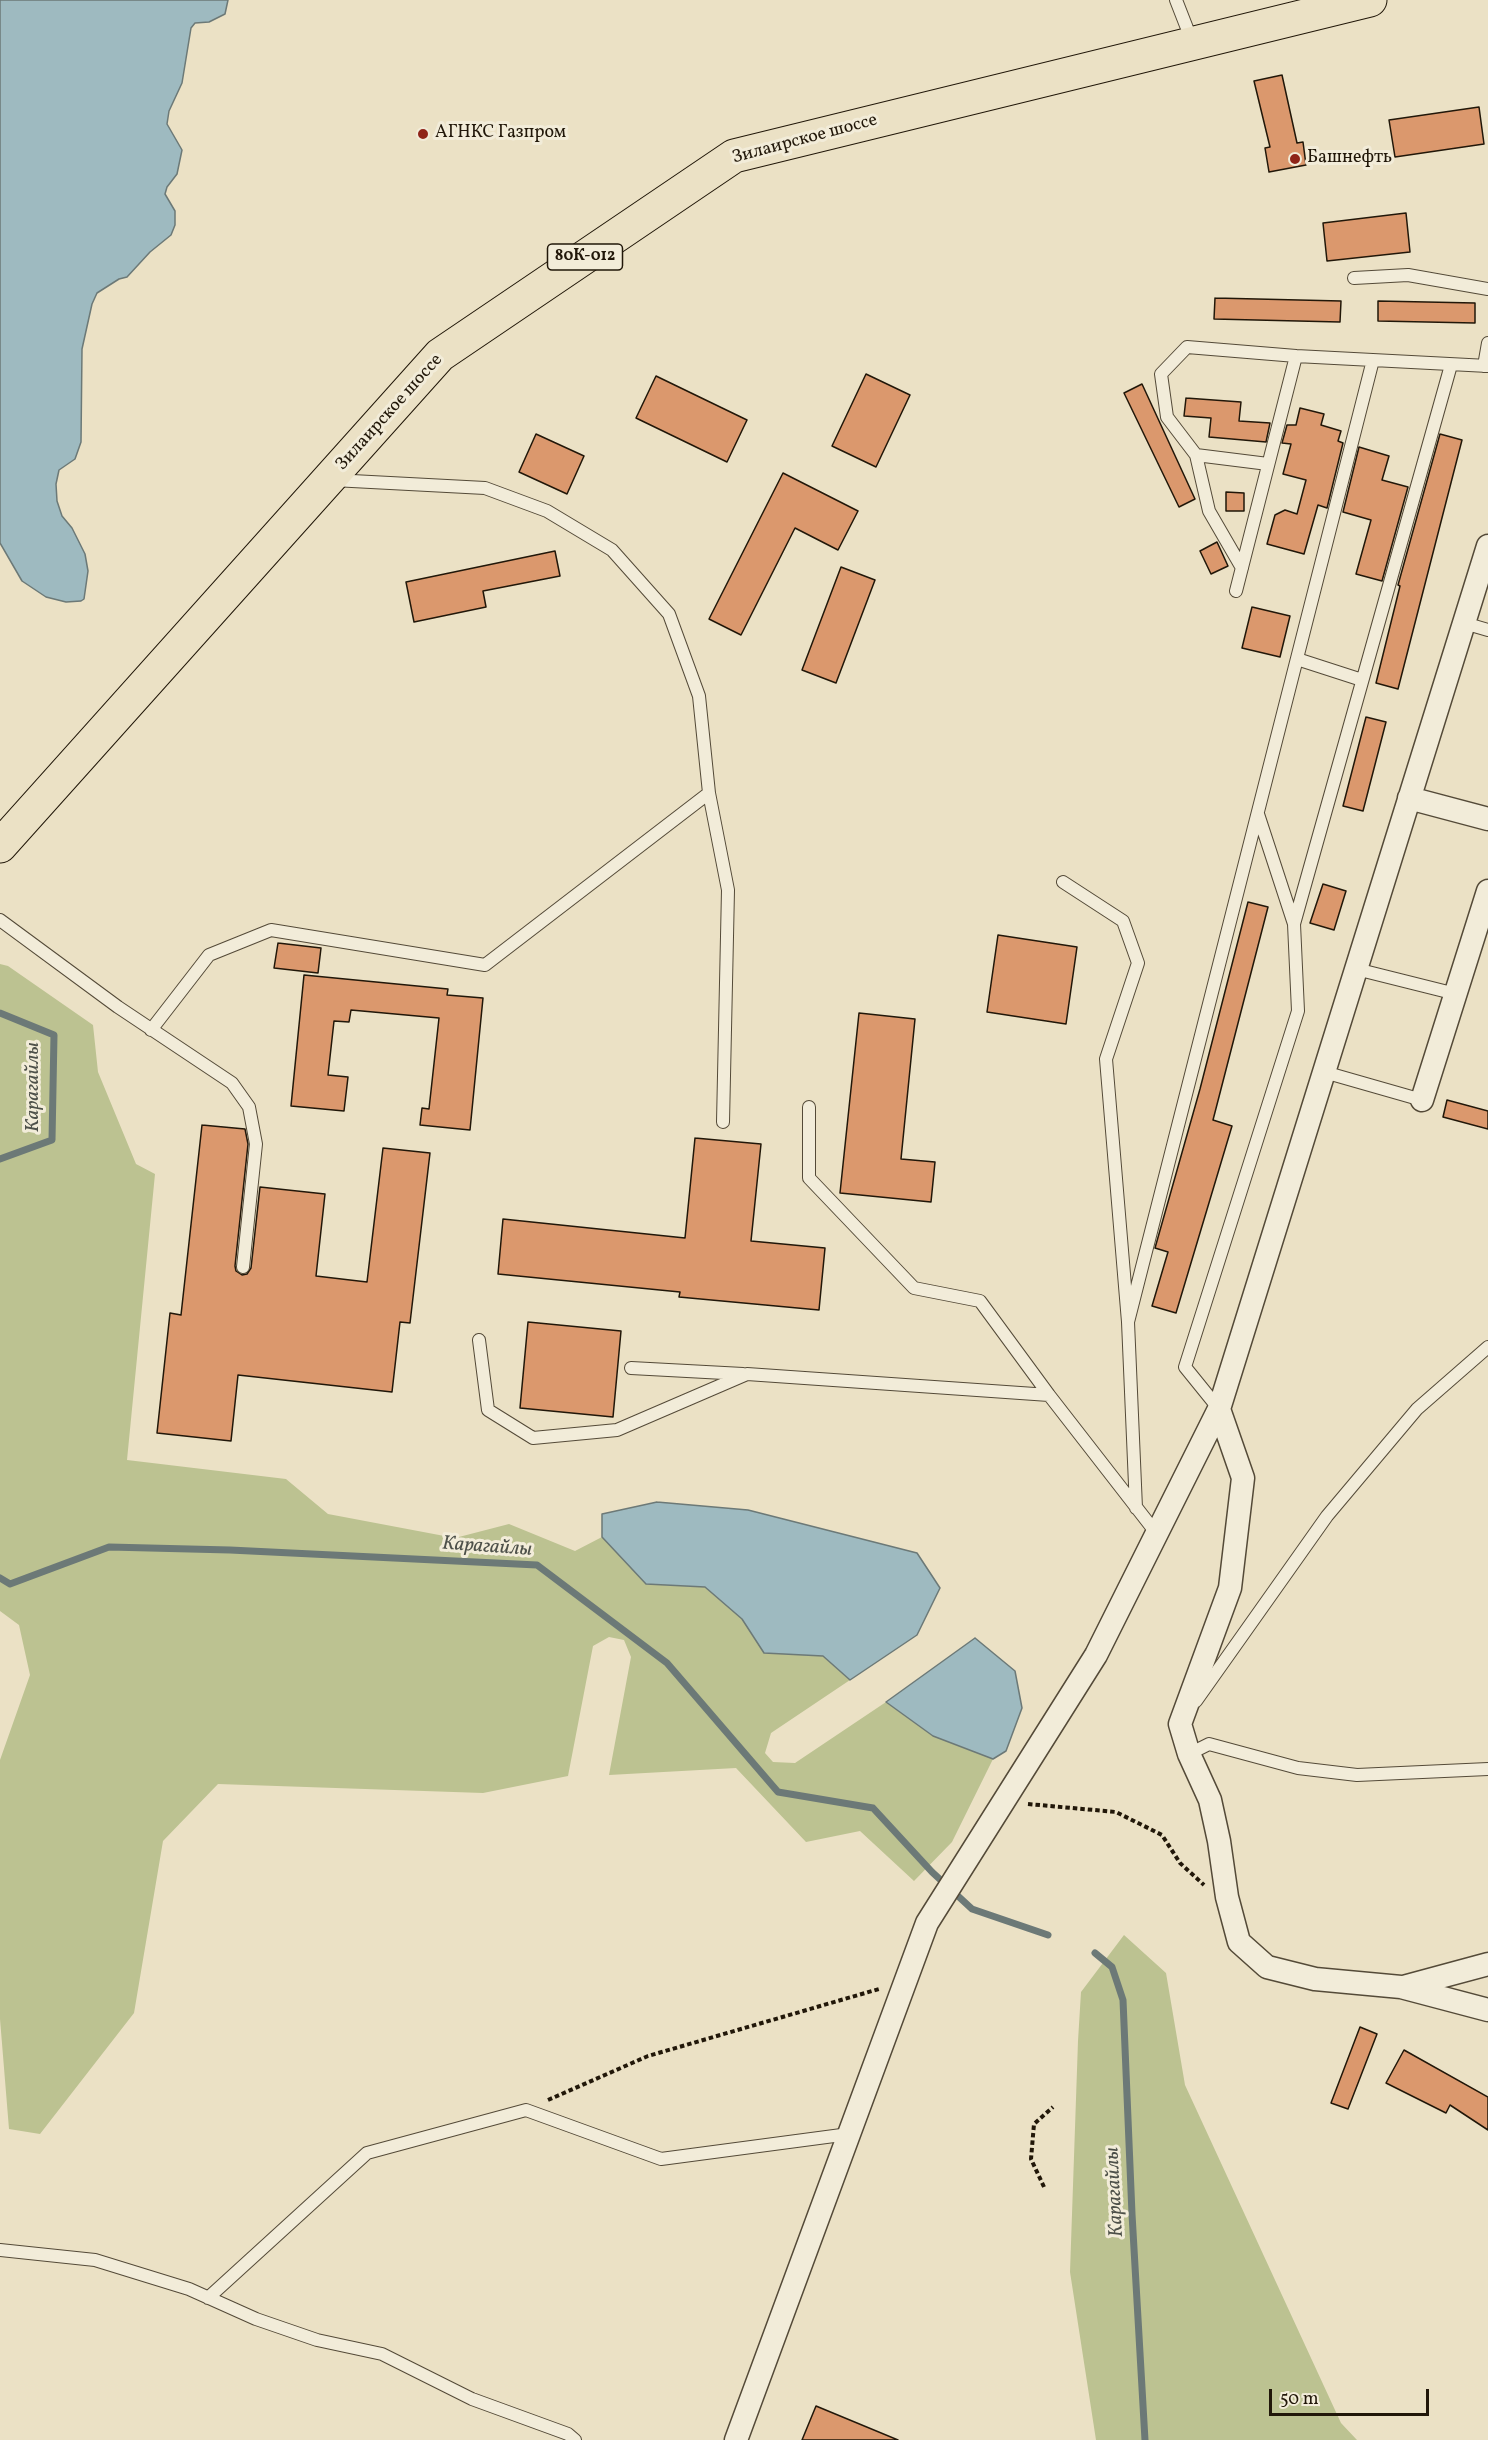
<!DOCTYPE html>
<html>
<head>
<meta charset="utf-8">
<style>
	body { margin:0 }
	#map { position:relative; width:1488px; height:2440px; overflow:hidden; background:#ebe1c5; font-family:Vollkorn,serif }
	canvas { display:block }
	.scale { position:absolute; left:1269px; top:2389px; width:160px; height:27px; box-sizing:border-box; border:3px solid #211709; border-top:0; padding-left:8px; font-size:18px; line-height:21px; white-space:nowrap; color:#211709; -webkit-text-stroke:4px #f2ecd9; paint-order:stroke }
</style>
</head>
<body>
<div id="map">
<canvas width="1488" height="2440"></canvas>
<div class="scale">50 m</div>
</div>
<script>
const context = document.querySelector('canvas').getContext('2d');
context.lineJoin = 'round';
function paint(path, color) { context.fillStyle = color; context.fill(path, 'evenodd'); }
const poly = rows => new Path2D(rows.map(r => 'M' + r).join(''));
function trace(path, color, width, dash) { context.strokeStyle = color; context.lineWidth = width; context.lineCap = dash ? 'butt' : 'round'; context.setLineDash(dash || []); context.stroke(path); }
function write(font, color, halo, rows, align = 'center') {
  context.font = font + ' Vollkorn,serif'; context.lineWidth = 6; context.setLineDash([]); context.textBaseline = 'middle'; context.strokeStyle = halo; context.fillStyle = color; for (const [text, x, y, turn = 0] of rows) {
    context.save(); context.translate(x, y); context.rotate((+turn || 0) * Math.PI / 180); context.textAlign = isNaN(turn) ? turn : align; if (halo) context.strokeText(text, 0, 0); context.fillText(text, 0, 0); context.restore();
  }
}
const green = poly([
	[0,964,8,966,93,1025,98,1072,136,1164,155,1174,127,1460,286,1479,328,1514,455,1538,509,1524,575,1551,602,1537,646,1584,705,1587,742,1619,764,1653,823,1656,850,1680,771,1733,765,1753,773,1762,795,1763,886,1702,933,1736,993,1759,952,1842,914,1881,860,1831,806,1842,736,1768,609,1775,631,1657,624,1640,609,1637,593,1646,568,1776,483,1793,218,1784,163,1841,134,2013,40,2134,9,2129,0,2019,0,1760,30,1675,19,1625,0,1611],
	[1124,1935,1166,1973,1185,2085,1341,2423,1357,2440,1096,2440,1070,2272,1078,2041,1081,1992]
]);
const water = poly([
	[0,0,228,0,225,14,209,22,195,23,191,28,182,83,169,111,167,124,182,150,177,174,167,187,165,194,175,211,175,225,171,235,150,252,127,277,119,279,97,293,92,304,82,349,81,442,75,459,59,470,56,484,57,501,62,516,72,528,85,554,88,571,84,599,81,601,66,602,46,597,22,581,0,543,0,0],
	[657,1502,748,1510,917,1553,940,1588,917,1635,850,1680,823,1656,764,1653,742,1619,705,1587,646,1584,602,1537,602,1514,657,1502],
	[975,1638,1015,1671,1022,1708,1006,1751,993,1759,933,1736,886,1702,975,1638]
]);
const stream = poly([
	[0,1013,54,1035,52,1140,0,1159],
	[0,1578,10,1584,109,1547,230,1550,537,1565,667,1663,778,1792,873,1808,932,1872,972,1909,1048,1935],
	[1095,1953,1112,1967,1123,2000,1132,2214,1145,2440]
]);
const building = poly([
	[1282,75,1297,143,1303,142,1306,165,1269,172,1265,148,1270,147,1254,81,1282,75],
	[1479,107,1484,144,1395,157,1389,120,1479,107],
	[1406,213,1410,252,1327,261,1323,223,1406,213],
	[1215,298,1341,301,1340,322,1214,319,1215,298],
	[1378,301,1475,303,1475,323,1378,321,1378,301],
	[866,374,910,395,876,467,832,446,866,374],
	[656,376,747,420,727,462,636,418,656,376],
	[1142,384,1195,499,1179,507,1124,393,1142,384],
	[1186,398,1241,402,1239,421,1270,423,1266,442,1209,437,1211,418,1184,416,1186,398],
	[1300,408,1324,414,1321,425,1341,431,1338,441,1343,443,1327,508,1318,505,1304,554,1267,544,1275,515,1285,510,1297,514,1306,480,1283,474,1291,444,1282,443,1287,425,1296,425,1300,408],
	[536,434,584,456,567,494,519,472,536,434],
	[1440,434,1462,440,1398,689,1376,683,1400,586,1398,585,1440,434],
	[1359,447,1389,456,1382,480,1408,487,1382,581,1356,574,1371,520,1343,512,1359,447],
	[783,473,858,511,838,550,795,528,741,635,709,619,783,473],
	[1226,492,1244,493,1244,511,1226,511,1226,492],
	[1217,542,1228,566,1211,574,1200,551,1217,542],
	[555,551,560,576,483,591,486,607,414,622,406,582,555,551],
	[841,567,875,580,836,683,802,670,841,567],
	[1252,607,1290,616,1280,657,1242,648,1252,607],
	[1366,717,1386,722,1363,811,1343,806,1366,717],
	[1323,884,1346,891,1334,930,1310,923,1323,884],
	[1248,902,1268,907,1213,1120,1232,1126,1176,1313,1152,1306,1168,1252,1155,1248,1200,1089,1248,902],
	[998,935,1077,947,1066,1024,987,1012,998,935],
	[278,943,321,948,318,973,274,968,278,943],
	[304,975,448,989,447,995,483,998,470,1130,420,1125,422,1108,429,1109,439,1018,351,1010,349,1022,334,1021,328,1075,348,1077,344,1111,291,1106,304,975],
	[859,1013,915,1019,901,1159,935,1162,931,1202,840,1193,859,1013],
	[1447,1100,1488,1111,1488,1129,1443,1117,1447,1100],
	[202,1125,245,1129,248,1144,235,1266,236,1271,242,1275,247,1274,251,1268,260,1187,325,1194,316,1276,367,1282,383,1148,430,1153,410,1323,400,1322,392,1392,238,1375,231,1441,157,1433,170,1313,181,1315,202,1125],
	[695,1138,761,1144,751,1241,825,1248,819,1310,679,1297,680,1292,498,1274,503,1219,685,1238,695,1138],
	[528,1322,621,1331,613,1417,520,1408,528,1322],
	[1360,2027,1377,2034,1348,2109,1331,2103,1360,2027],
	[1404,2050,1488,2097,1488,2130,1450,2105,1446,2113,1386,2083,1404,2050],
	[816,2406,898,2440,802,2440,816,2406]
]);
const path = poly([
	[1028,1804,1116,1812,1162,1835,1180,1863,1204,1885],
	[548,2100,648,2056,879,1989],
	[1044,2187,1031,2159,1034,2124,1053,2107]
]);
const lane = poly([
	[1176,0,1192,41],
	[1354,278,1408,275,1488,289],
	[1484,366,1488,343],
	[1196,455,1268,464],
	[333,480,485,488,547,511,612,550,669,614,699,696,709,793,728,890,723,1122],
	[1242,568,1209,511,1196,455,1167,417,1161,374,1187,347,1296,356],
	[1236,591,1296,356,1488,366],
	[1464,623,1488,630],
	[1297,659,1362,680],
	[1063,882,1123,921,1138,963,1106,1059,1128,1322,1136,1508],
	[0,920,118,1007,232,1083,249,1107,256,1144,243,1267],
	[1294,924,1451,365],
	[1356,969,1456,994],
	[151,1030,209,955,271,930,485,965,709,793],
	[1324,1072,1422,1100],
	[809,1107,809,1178,914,1288,980,1301,1049,1395,1157,1534],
	[1128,1322,1373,360],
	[479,1340,488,1410,533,1438,617,1430,747,1374,1049,1395],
	[631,1368,743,1374],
	[1219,1409,1185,1367,1298,1011,1294,924,1258,814],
	[1196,1701,1327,1516,1417,1409,1488,1347],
	[1189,1754,1209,1744,1298,1768,1357,1775,1488,1769],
	[0,2250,95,2260,189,2289,256,2319,317,2340,382,2354,472,2399,568,2434,575,2440],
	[208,2298,367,2153,526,2110,661,2159,849,2134]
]);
const street = poly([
	[1409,798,1488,819],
	[1422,1100,1488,891],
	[1219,1409,1243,1478,1230,1588,1180,1724,1189,1754,1210,1800,1219,1841,1227,1897,1239,1942,1267,1967,1315,1979,1401,1987,1488,2010],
	[1403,1987,1488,1964],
	[736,2440,927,1923,1096,1655,1219,1409,1488,546]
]);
const primary = poly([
	[0,846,440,355,734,156,1370,0]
]);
const markers = [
	[423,134,6,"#8f2418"],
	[1295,159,6,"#8f2418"]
];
const shields = [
	[585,257,75]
];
const shieldNames = [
	["80К-012",585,257]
];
const poiNames = [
	["АГНКС Газпром",435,134],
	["Башнефть",1307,159]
];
const streetNames = [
	["Зилаирское шоссе",805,140,-15],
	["Зилаирское шоссе",390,413,-48]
];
const waterNames = [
	["Карагайлы",34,1087,-90],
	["Карагайлы",487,1548,4],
	["Карагайлы",1116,2192,-93]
];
paint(green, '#bcc291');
paint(water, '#9ebac0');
trace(water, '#6c7977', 1.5);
trace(stream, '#6c7977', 7);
paint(building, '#db986d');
trace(building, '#211709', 1.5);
trace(lane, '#544a38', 14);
trace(street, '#544a38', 25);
trace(primary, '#211709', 35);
trace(path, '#211709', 4, [4.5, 3]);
trace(lane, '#f2ecd9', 12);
trace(street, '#f2ecd9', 22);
trace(primary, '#ebe1c5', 33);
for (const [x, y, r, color] of markers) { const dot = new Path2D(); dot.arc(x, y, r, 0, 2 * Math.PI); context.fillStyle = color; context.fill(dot); trace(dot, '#f2ecd9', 2); }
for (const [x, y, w] of shields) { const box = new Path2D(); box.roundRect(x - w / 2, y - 13, w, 26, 4.5); context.fillStyle = '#f2ecd9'; context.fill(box); trace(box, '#211709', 1.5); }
write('bold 16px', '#211709', null, shieldNames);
write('18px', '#211709', '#f2ecd9', poiNames, 'left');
write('18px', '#211709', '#f2ecd9', streetNames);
write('italic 20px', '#4d5049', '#f2ecd9', waterNames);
</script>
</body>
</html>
